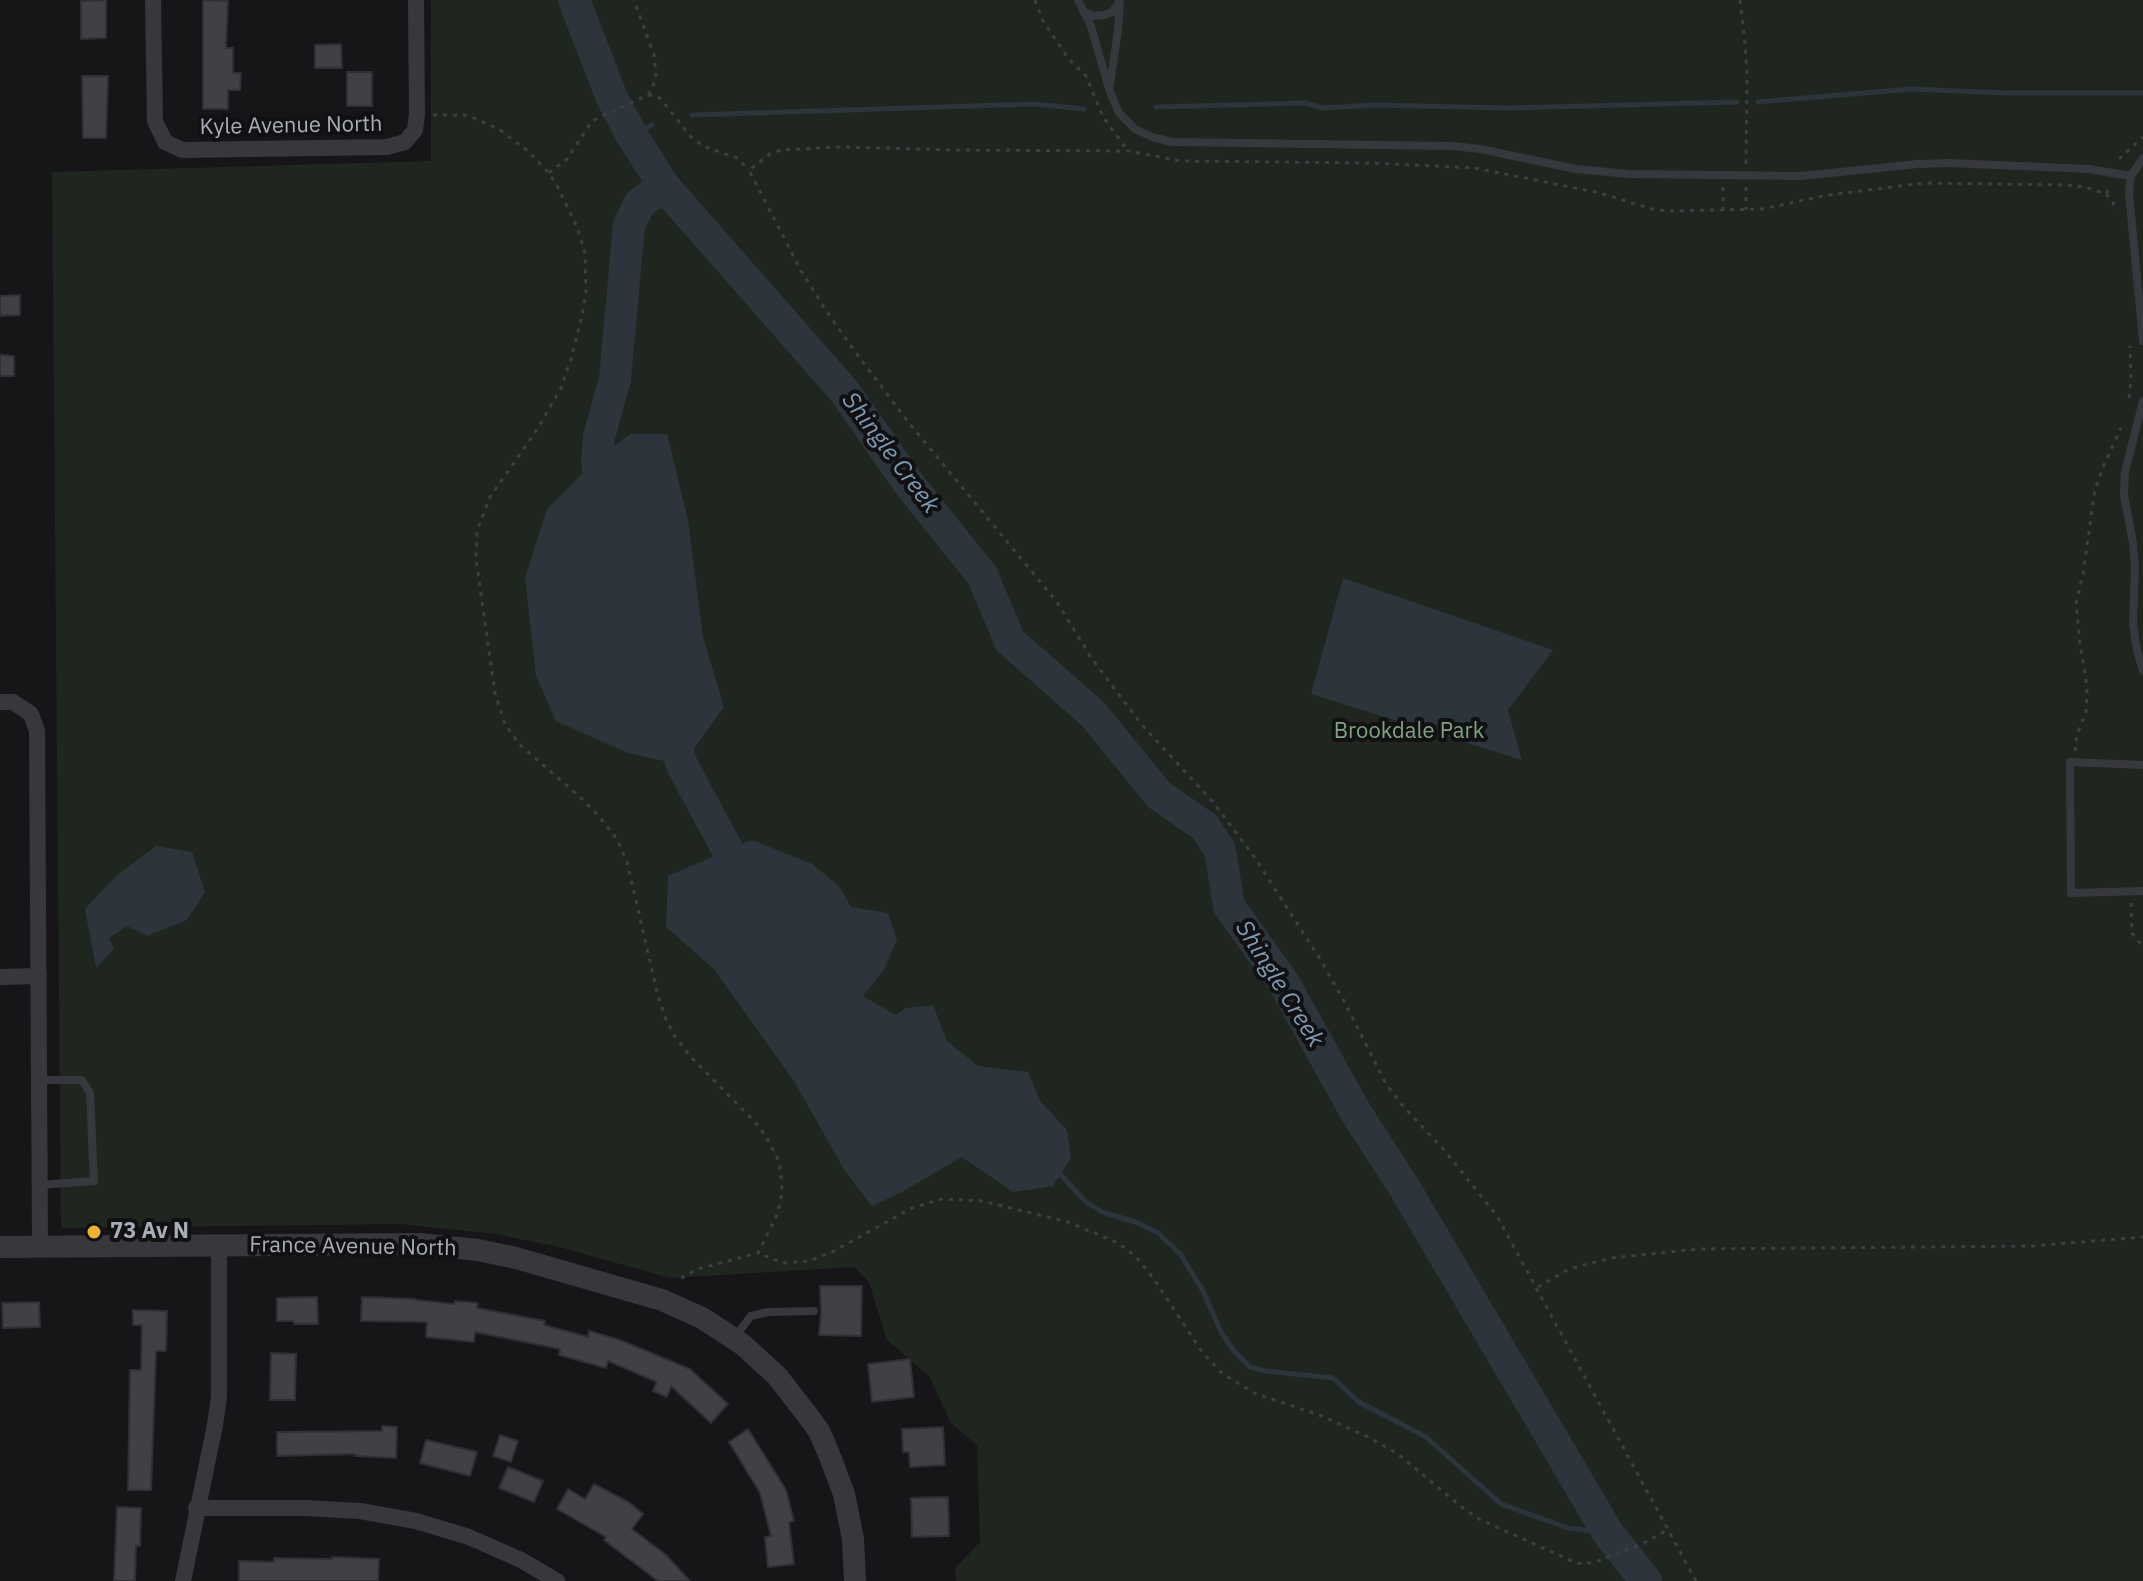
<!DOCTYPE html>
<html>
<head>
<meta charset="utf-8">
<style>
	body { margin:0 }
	canvas { display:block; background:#161618 }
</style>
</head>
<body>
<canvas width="2143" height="1581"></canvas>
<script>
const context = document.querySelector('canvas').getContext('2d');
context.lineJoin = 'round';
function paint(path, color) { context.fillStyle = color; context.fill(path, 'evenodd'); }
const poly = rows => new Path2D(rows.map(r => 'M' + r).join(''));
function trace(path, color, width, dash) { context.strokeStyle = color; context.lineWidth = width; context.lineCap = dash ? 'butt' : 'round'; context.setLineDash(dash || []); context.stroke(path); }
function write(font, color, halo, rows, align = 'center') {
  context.font = font + ' "IBM Plex Sans",sans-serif'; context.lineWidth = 8; context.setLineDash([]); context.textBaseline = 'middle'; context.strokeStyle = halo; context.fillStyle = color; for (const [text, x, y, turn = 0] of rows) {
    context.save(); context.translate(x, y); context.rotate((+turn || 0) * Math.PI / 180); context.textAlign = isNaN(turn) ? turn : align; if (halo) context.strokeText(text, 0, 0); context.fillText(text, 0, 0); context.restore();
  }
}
const green = poly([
	[431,0,2143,0,2143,1581,956,1581,955,1568,980,1542,977,1445,951,1423,929,1376,887,1340,869,1282,854,1267,670,1278,563,1248,496,1234,400,1224,61,1228,52,172,431,161]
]);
const water = poly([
	[630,434,667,434,688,520,703,637,724,707,682,765,628,753,556,721,536,676,525,578,547,509,590,466],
	[1343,578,1553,650,1508,710,1522,760,1311,694],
	[752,840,812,864,839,886,851,907,888,913,897,940,883,971,863,996,896,1015,906,1008,933,1005,947,1041,978,1066,1028,1072,1041,1102,1067,1130,1071,1158,1053,1186,1013,1192,962,1157,902,1192,872,1206,845,1171,794,1081,714,969,666,927,668,876],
	[156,846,192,852,205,892,187,920,147,936,127,926,109,938,114,949,96,968,85,909,116,876]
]);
const stream = poly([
	[1758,102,1911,89,2007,93,2143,93],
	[1156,107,1306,103,1322,108,1375,105,1508,108,1737,102],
	[692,115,1033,104,1084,109],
	[631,134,652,125],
	[1061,1175,1085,1201,1102,1212,1135,1222,1157,1232,1181,1255,1203,1291,1221,1332,1234,1351,1250,1367,1265,1371,1333,1378,1359,1402,1426,1437,1501,1504,1568,1528,1608,1533]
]);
const river = poly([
	[574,0,612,98,631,134,664,186,844,391,909,484,982,575,1010,641,1093,714,1159,795,1205,827,1220,850,1229,906,1284,983,1355,1111,1404,1187,1608,1533,1646,1581],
	[604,504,597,461,599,437,615,379,629,225,640,203,664,186],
	[669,725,682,765,748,888]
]);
const building = poly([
	[106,0,106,38,81,39,81,1,106,0],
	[203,0,228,1,226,48,233,48,233,73,241,73,240,90,228,90,228,109,203,109,203,0],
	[341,44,342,68,315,68,315,45,341,44],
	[347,72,372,72,372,106,347,106,347,72],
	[82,76,108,76,106,138,83,138,82,76],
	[20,295,20,315,0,316,0,296,20,295],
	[0,355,14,356,14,376,0,376,0,355],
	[820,1286,862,1286,861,1336,819,1335,821,1312,820,1286],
	[317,1297,318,1324,294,1324,294,1321,277,1321,277,1298,317,1297],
	[362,1297,416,1299,416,1300,454,1304,455,1301,478,1303,477,1308,545,1321,544,1325,588,1337,589,1331,620,1340,690,1369,728,1404,711,1423,671,1386,667,1397,653,1391,657,1382,608,1361,606,1368,559,1355,560,1349,475,1332,474,1342,426,1337,427,1322,361,1321,362,1297],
	[39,1302,40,1327,3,1328,2,1303,39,1302],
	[133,1310,167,1311,166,1351,156,1351,151,1490,128,1490,130,1370,141,1370,142,1325,133,1325,133,1310],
	[271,1353,296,1354,295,1400,270,1400,271,1353],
	[910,1359,914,1397,872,1402,868,1364,910,1359],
	[382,1426,397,1427,396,1458,355,1456,355,1454,277,1456,277,1432,382,1431,382,1426],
	[943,1427,945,1465,910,1467,909,1452,903,1452,902,1429,943,1427],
	[748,1429,786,1490,794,1521,789,1522,794,1564,768,1567,765,1537,771,1536,760,1493,729,1442,748,1429],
	[500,1435,518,1441,511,1462,493,1456,500,1435],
	[426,1440,477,1452,470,1476,420,1463,426,1440],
	[508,1467,543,1481,534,1502,499,1488,508,1467],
	[594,1484,630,1503,643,1514,632,1529,666,1555,690,1581,658,1581,604,1540,606,1537,557,1509,568,1489,585,1499,594,1484],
	[948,1497,949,1536,912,1537,911,1498,948,1497],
	[117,1507,141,1508,140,1546,136,1546,135,1581,114,1581,117,1507],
	[332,1557,379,1559,378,1581,239,1581,239,1561,274,1562,274,1558,332,1559,332,1557]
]);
const path = poly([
	[1035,0,1043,21,1068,58,1086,76,1103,117,1128,151],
	[1740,0,1745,43,1747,74,1746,164],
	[648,95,660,98,691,137,703,146,737,158,749,170],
	[433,115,464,115,477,119,500,130,528,151,549,173,557,186,577,227,585,253,586,292,582,316,571,359,561,388,538,428,490,497,477,531,476,559,495,693,505,724,519,744,581,798,598,815,617,839,627,862,658,996,665,1017,674,1035,690,1056,755,1122,765,1135,779,1161,782,1185,781,1200,776,1217,758,1253,783,1263,809,1261,832,1252,912,1208,942,1199,982,1201,1068,1222,1118,1243,1135,1256,1154,1279,1202,1352,1223,1374,1254,1393,1322,1416,1368,1437,1398,1454,1464,1509,1479,1519,1576,1563,1585,1564,1595,1562,1644,1543,1667,1530],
	[2119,159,2143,137],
	[549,173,567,159,592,121,648,95,652,89,656,77,654,55,634,0],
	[1723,187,1723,210],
	[1746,187,1746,210],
	[2106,194,2112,200,2116,211],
	[2129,398,2131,381,2130,346],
	[2075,751,2077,734,2086,713,2087,687,2080,644,2076,603,2083,574,2095,489,2104,465,2121,428],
	[2131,903,2132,933,2137,941,2143,944],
	[681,1278,698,1269,758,1253],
	[1538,1287,1569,1269,1611,1258,1698,1249,2031,1246,2143,1237],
	[1696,1581,1497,1216,1445,1151,1401,1104,1386,1084,1344,1001,1320,959,1255,858,1213,802,1142,725,1092,659,1057,602,909,423,853,349,825,309,800,269,749,170,770,154,781,150,842,147,954,150,1128,151,1181,161,1371,163,1475,168,1600,193,1652,209,1668,211,1762,209,1828,195,1924,183,2068,185,2085,187,2106,194,2110,187]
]);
const service = poly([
	[1078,0,1091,26,1109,89,1119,113,1135,129,1152,137,1172,142,1452,146,1480,149,1576,169,1629,174,1801,176,1918,164,1949,163,2089,169,2131,176,2143,158],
	[1085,12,1093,16,1104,15,1112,12,1120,1],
	[1110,85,1118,30,1120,0],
	[2131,176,2129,193,2143,341],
	[2143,401,2125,472,2124,495,2133,543,2135,568,2133,623,2137,651,2143,671],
	[2143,765,2070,762,2071,893,2143,891],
	[40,1080,82,1080,90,1093,94,1181,40,1185],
	[734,1338,751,1316,768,1312,814,1311]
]);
const minor = poly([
	[153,0,155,121,165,142,182,150,387,147,405,142,415,130,417,114,416,0],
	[0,702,13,702,31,714,37,731,40,1246],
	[0,977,39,976],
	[196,1508,305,1508,360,1511,416,1521,469,1537,521,1560,557,1581],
	[183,1581,215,1425,219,1397,219,1246]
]);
const tertiary = poly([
	[0,1247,419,1244,478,1250,516,1258,662,1300,702,1318,742,1344,777,1376,805,1412,819,1431,829,1454,844,1494,853,1539,855,1581]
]);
const markers = [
	[94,1232,8,"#f2b134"]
];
const streetNames = [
	["Kyle Avenue North",291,126,-1],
	["France Avenue North",353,1247,1]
];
const parkNames = [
	["Brookdale Park",1409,732]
];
const poiNames = [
	["73 Av N",110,1232]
];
const waterNames = [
	["Shingle Creek",890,453,53],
	["Shingle Creek",1279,984,58]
];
paint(green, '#1e261f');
paint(water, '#2c353c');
trace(stream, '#2c353c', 5);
trace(river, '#2c353c', 32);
paint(building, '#404145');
trace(building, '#303034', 2);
trace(path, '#3d3f44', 3, [4, 6]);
trace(service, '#37383d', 8);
trace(minor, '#37383d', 16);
trace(tertiary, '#37383d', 22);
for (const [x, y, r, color] of markers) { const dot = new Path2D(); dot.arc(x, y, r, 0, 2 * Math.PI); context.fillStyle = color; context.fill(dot); trace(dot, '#111113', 3); }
write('22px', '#a8adb8', '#111113', streetNames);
write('22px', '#7fa381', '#111113', parkNames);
write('bold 22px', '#a8adb8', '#111113', poiNames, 'left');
write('italic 24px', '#7f9bb3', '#111113', waterNames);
</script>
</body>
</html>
